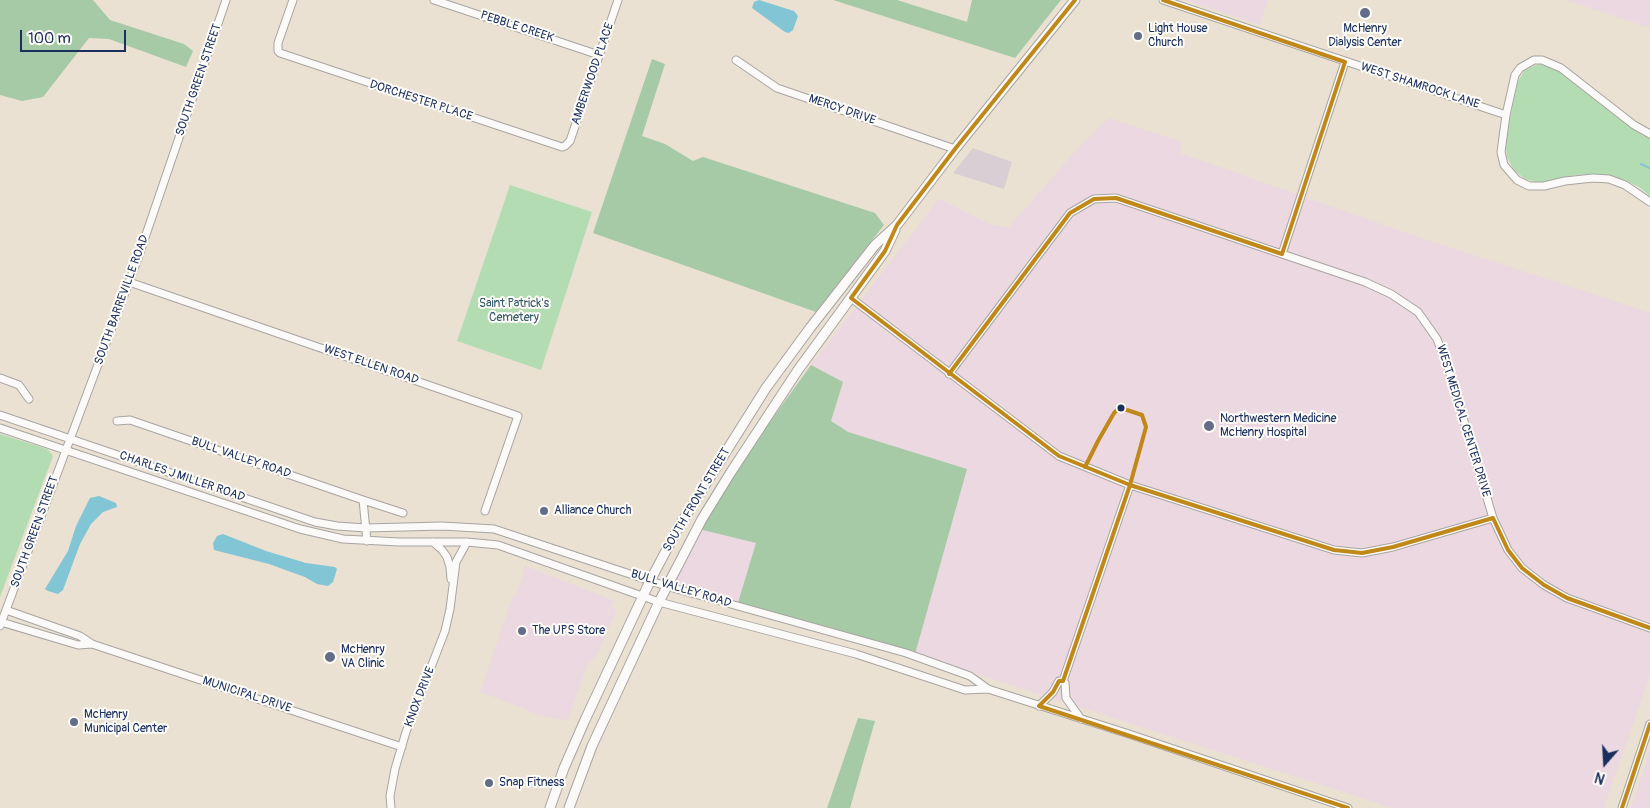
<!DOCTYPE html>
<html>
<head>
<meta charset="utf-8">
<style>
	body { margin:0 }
	#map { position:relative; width:1650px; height:808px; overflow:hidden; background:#eae1d3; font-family:Pangolin,sans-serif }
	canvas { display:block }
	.north { position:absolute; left:1580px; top:738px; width:50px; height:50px; -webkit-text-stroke:4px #fdfcf7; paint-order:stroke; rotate:199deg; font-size:14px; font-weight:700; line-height:20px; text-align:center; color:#1b2f5e }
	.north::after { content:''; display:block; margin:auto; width:18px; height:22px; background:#1b2f5e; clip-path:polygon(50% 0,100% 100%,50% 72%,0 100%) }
	.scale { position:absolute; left:20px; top:30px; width:106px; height:22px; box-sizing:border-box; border:2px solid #1b2f5e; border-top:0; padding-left:6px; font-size:15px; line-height:18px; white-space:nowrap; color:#1b2f5e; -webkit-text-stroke:4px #fdfcf7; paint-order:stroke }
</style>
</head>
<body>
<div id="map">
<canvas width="1650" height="808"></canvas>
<div class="north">N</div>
<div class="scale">100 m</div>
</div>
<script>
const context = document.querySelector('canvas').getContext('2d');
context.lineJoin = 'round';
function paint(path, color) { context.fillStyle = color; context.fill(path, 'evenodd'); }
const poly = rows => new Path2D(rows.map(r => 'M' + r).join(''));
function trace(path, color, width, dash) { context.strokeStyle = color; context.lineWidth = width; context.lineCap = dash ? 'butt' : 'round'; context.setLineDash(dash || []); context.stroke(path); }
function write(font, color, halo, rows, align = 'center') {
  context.font = font + ' Pangolin,sans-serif'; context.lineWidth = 4; context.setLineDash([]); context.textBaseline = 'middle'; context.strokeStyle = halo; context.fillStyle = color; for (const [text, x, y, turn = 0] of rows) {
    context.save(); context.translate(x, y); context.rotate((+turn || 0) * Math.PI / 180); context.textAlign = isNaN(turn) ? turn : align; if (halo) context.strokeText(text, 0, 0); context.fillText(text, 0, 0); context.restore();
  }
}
const built = poly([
	[1186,0,1268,0,1260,25],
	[1566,0,1650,0,1650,28],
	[1109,118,1182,142,1180,153,1398,230,1650,313,1650,675,1604,808,1393,808,915,654,668,584,723,487,811,365,939,199,992,225,1009,227,1073,154],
	[525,566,615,601,610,606,617,610,596,656,587,665,568,720,549,718,527,711,524,708,480,692,513,596,516,597],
	[1650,749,1650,808,1631,808]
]);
const industrial = poly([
	[973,148,1012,162,1004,189,953,173]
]);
const green = poly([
	[1538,64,1546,65,1556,69,1617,117,1642,135,1650,137,1650,196,1639,187,1625,180,1600,174,1574,175,1547,183,1540,183,1525,179,1514,170,1507,157,1505,142,1518,81,1524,71],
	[510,185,592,212,541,370,457,341],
	[0,434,47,449,53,456,0,597]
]);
const forest = poly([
	[0,0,93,0,110,20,184,44,193,51,186,67,109,39,89,38,43,97,22,101,0,95],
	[833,0,897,0,967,22,972,0,1061,0,1015,58],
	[652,59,665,64,642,136,665,144,693,161,703,157,875,213,884,225,816,312,593,233],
	[811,365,843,382,831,421,848,432,967,469,915,654,737,606,756,543,699,529,723,487],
	[858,718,875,721,850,808,827,808]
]);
const water = poly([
	[759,0,794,11,798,16,793,30,789,33,785,32,752,8,754,2],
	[99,496,116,503,117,507,103,512,91,524,80,544,63,590,58,594,48,591,45,589,68,551,76,526,90,498],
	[223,534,266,551,306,563,335,567,337,569,333,582,328,586,317,584,305,577,269,564,214,550,213,543,217,536]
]);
const stream = poly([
	[1641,164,1650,168]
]);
const minor = poly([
	[293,0,278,43,278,51,280,53,562,147,565,146,570,141,618,0],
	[434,0,599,55],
	[1163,0,1506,115],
	[736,60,777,88,955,149],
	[1650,134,1634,125,1561,68,1542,60,1534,60,1520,68,1515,75,1506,115,1501,152,1504,165,1517,180,1529,186,1544,186,1565,181,1593,178,1609,179,1625,185,1650,202],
	[1282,254,1345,62],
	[129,282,518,416,485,511],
	[851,298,1059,456,1130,485,1334,550,1362,553,1393,547,1493,518],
	[949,374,1070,213,1094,199,1116,198,1365,282,1391,294,1418,312,1437,339,1449,371,1493,518,1508,550,1522,568,1544,585,1567,598,1650,628],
	[0,378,19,385,29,399],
	[0,415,315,522,337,526,366,528,442,526,494,529,666,586,906,653,970,676,988,689,1129,734,1348,808],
	[117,421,130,420,363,500,367,541],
	[0,428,300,529,343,539,399,542,467,542,498,545,659,602,856,654,965,690,988,689],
	[363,500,403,513],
	[433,542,442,550,447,557,450,567,451,579],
	[6,610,80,636,92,644,402,747],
	[1,622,78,645,92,644],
	[0,626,138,258,226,0],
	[1063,681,1065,683,1066,698,1081,719],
	[1039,706,1053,692,1059,681,1063,681,1130,485],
	[391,808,390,796,395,769,406,732,445,631,450,609,456,562,467,542],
	[1622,808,1650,724]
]);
const major = poly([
	[550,808,564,768,585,720,650,581,678,528,766,388,810,328,875,245,897,225,955,149,1075,0],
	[569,808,592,746,659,602,702,519,731,472,798,370,885,251,895,230]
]);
const bus1 = poly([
	[1075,0,955,149,897,225,885,251,851,298,1059,456,1130,485,1334,550,1362,553,1393,547,1493,518,1508,550,1522,568,1544,585,1567,598,1650,628],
	[949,374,1070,213,1094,199,1116,198,1282,254,1345,62,1163,0],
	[1085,467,1098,441,1114,413,1118,409,1121,408,1142,415,1146,427,1130,485,1063,681,1059,681,1053,692,1039,706,1348,808],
	[1622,808,1650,724]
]);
const markers = [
	[1365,13,6,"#636d87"],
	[1138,36,5,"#636d87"],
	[1121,408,4.5,"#1b2f5e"],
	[1209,426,6,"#636d87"],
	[544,511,5,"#636d87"],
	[522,631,5,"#636d87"],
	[330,657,6,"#636d87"],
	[74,722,5,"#636d87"],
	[489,783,5,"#636d87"]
];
const streetNames = [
	["PEBBLE CREEK",517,27,18],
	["AMBERWOOD PLACE",593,74,-71],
	["SOUTH GREEN STREET",199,80,-71],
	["WEST SHAMROCK LANE",1420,86,18],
	["DORCHESTER PLACE",421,101,18],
	["MERCY DRIVE",842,110,19],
	["SOUTH BARREVILLE ROAD",122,300,-70],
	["WEST ELLEN ROAD",371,365,19],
	["WEST MEDICAL CENTER DRIVE",1463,421,73],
	["BULL VALLEY ROAD",241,458,19],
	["CHARLES J MILLER ROAD",182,477,19],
	["SOUTH FRONT STREET",697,500,-59],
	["SOUTH GREEN STREET",35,532,-70],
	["BULL VALLEY ROAD",681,589,17],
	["MUNICIPAL DRIVE",247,695,18],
	["KNOX DRIVE",420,697,-69]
];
const poiNames = [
	["Light House",1148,29],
	["Church",1148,43],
	["McHenry",1365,29,"center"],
	["Dialysis Center",1365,43,"center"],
	["Northwestern Medicine",1220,419],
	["McHenry Hospital",1220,433],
	["Alliance Church",554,511],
	["The UPS Store",532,631],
	["McHenry",341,650],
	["VA Clinic",341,664],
	["McHenry",84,715],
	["Municipal Center",84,729],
	["Snap Fitness",499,783]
];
const parkNames = [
	["Saint Patrick's",514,304],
	["Cemetery",514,318]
];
paint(built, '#ebd8e0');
paint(industrial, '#d9ced4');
paint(green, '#b4dcb3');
paint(forest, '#a5caa5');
paint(water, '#82c5d4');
trace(stream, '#82c5d4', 2);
trace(minor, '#a7a4a2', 9);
trace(major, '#a7a4a2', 11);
trace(minor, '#fcfaf8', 7);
trace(major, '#fcfaf8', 9);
trace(bus1, '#c08818', 4);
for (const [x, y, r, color] of markers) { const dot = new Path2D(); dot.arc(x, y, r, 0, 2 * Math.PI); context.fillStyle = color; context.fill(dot); trace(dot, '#fdfcf7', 2); }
write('12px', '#1b2f5e', '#fdfcf7', streetNames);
write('12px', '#1b2f5e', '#fdfcf7', poiNames, 'left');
write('12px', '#36596c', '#fdfcf7', parkNames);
</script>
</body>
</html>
